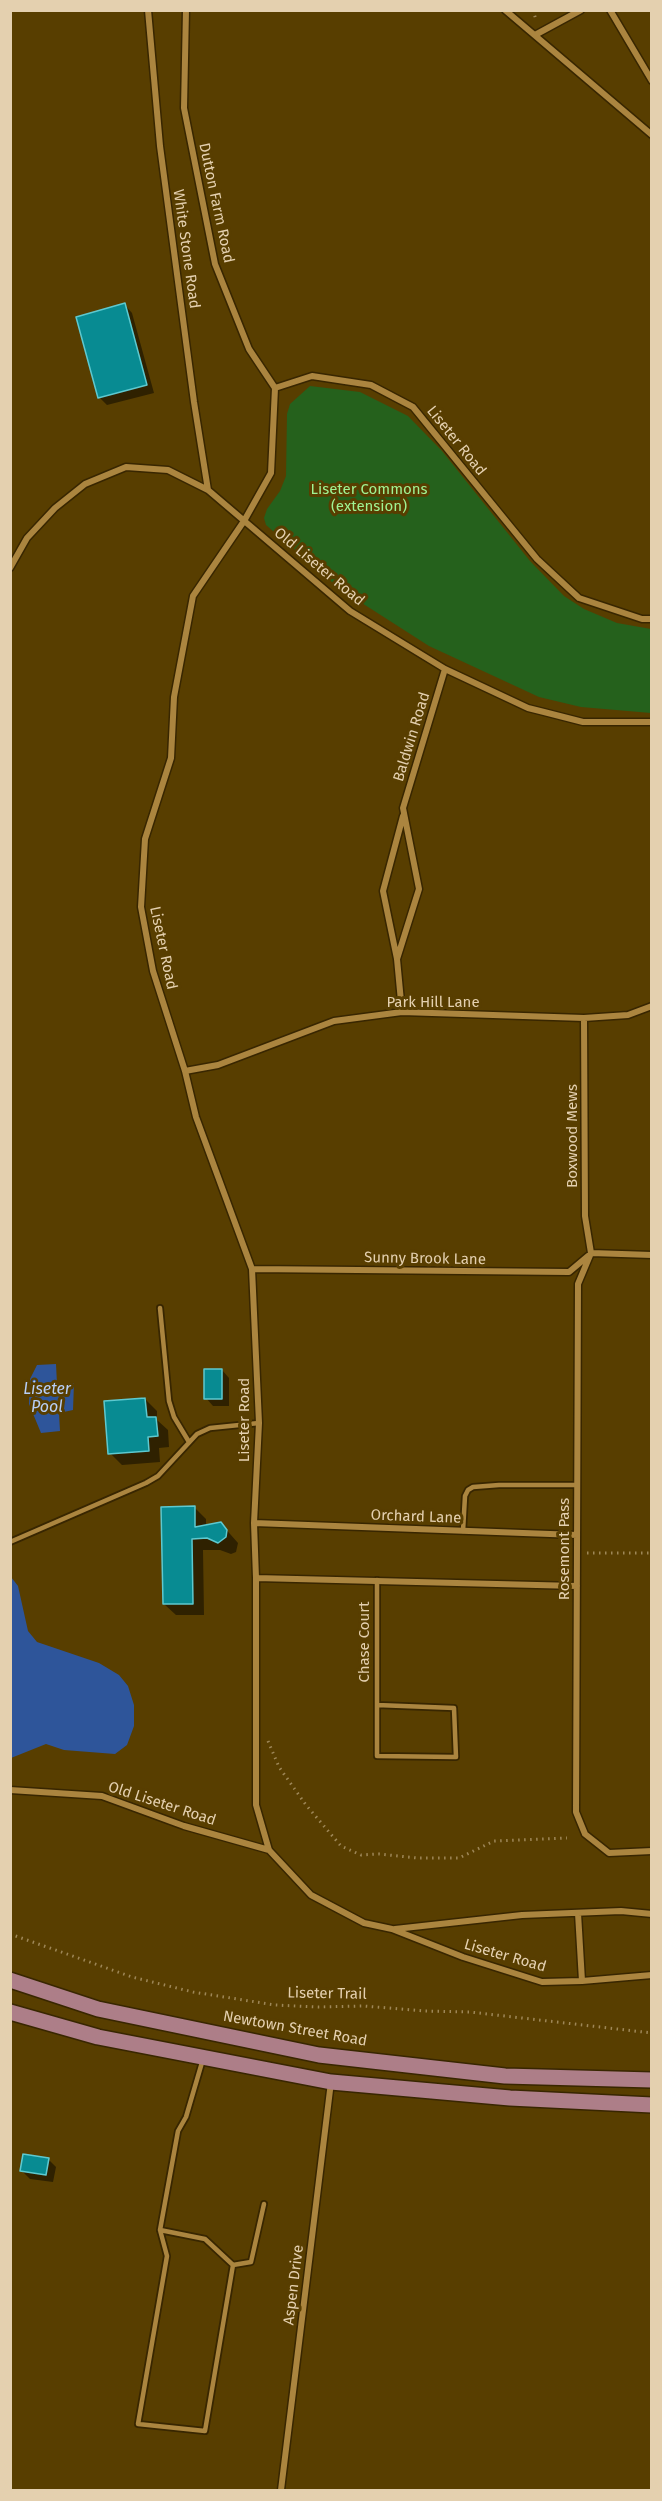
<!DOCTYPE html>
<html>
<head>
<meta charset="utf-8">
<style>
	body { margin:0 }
	#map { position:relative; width:662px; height:2501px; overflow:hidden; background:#583e00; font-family:"Fira Sans",sans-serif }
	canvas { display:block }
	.frame { position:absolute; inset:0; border:12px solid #e4d0af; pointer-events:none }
</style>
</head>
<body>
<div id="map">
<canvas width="662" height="2501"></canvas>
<div class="frame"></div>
</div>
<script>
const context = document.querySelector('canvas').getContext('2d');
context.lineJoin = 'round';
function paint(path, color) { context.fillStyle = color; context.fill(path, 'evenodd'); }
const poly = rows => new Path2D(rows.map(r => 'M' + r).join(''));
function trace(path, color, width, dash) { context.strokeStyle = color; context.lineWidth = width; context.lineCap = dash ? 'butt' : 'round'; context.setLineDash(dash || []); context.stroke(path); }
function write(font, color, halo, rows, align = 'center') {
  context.font = font + ' "Fira Sans",sans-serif'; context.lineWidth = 6; context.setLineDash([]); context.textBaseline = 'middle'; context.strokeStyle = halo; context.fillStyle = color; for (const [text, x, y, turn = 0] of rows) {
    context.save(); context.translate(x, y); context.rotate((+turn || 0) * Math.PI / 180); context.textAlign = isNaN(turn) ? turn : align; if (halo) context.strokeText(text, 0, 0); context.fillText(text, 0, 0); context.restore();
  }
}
const green = poly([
	[310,386,360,392,408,416,442,451,530,561,564,596,584,609,617,623,651,629,651,713,581,707,539,697,429,646,340,589,266,525,264,518,267,509,280,491,286,476,287,414,290,404]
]);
const water = poly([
	[56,1364,57,1384,74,1383,73,1410,59,1413,60,1431,41,1433,29,1404,30,1379,37,1365],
	[11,1577,18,1586,28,1631,37,1642,99,1663,119,1675,128,1686,134,1705,134,1726,127,1745,115,1754,64,1750,46,1744,11,1758]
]);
const shadow = poly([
	[125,305,132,313,154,393,107,405,100,398,78,318],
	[222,1370,229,1378,229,1406,213,1406,206,1398],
	[145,1399,157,1411,157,1420,168,1430,169,1447,159,1448,160,1462,122,1465,110,1453],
	[194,1507,206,1519,206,1528,223,1526,238,1543,236,1552,231,1554,220,1550,203,1550,204,1615,176,1615,164,1604],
	[48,2159,56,2167,53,2182,30,2179,22,2171]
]);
const building = poly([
	[125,303,147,385,98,398,76,317,125,303],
	[204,1369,222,1369,222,1399,204,1399,204,1369],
	[145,1398,147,1417,156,1417,158,1436,148,1437,149,1451,108,1454,104,1401,145,1398],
	[195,1506,195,1527,221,1522,227,1530,226,1537,218,1543,207,1538,192,1539,193,1604,163,1604,161,1507,195,1506],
	[23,2154,49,2158,46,2175,20,2171,23,2154]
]);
const path = poly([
	[533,10,536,20],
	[587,1553,652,1553],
	[268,1741,279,1767,306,1805,341,1846,361,1855,379,1854,417,1858,459,1858,494,1841,567,1838],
	[10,1934,132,1977,193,1992,275,2005,318,2007,364,2006,425,2011,470,2012,652,2033]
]);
const service = poly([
	[160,1308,169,1401,174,1417,189,1442],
	[463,1531,465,1496,468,1490,473,1487,499,1485,577,1485],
	[10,1542,146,1483,158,1476,197,1434,210,1428,259,1423],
	[377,1705,454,1708,456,1757,377,1756,377,1580],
	[160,2230,205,2239,233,2265,205,2431,138,2424,167,2256,160,2230,178,2131,186,2117,203,2059],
	[233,2265,251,2262,264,2204]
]);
const minor = poly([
	[148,10,160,146,194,402,208,490],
	[186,10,184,108,215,264,249,349,275,388],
	[505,10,652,135],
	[610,10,652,81],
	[535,35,581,10],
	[275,388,271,473,244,521,193,596,174,697,171,758,145,839,141,907,153,971,185,1071,196,1117,252,1269,259,1423,254,1523,256,1578,256,1805,269,1850,311,1895,364,1923,392,1929,463,1957,542,1982,582,1981,652,1975],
	[275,388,312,376,371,385,413,407,537,559,579,598,642,619,652,619],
	[10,568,27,538,55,508,85,484,126,467,168,470,208,490,350,611,445,669,528,708,544,712,583,722,652,722],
	[397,959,419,889,403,808,445,669],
	[402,1012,397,959,383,891,403,816],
	[584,1018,585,1216,591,1253],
	[185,1071,218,1065,334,1021,402,1012,584,1018,628,1015,652,1006],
	[591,1253,578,1284,576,1812,585,1834,609,1853,652,1851],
	[591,1253,652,1255],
	[252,1269,569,1272,588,1256],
	[254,1523,577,1535],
	[256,1578,577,1586],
	[10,1790,102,1796,184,1826,269,1850],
	[578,1913,582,1981],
	[395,1929,522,1915,621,1911,652,1914],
	[281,2490,331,2082]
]);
const primary = poly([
	[10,1980,98,2009,319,2055,505,2076,652,2080],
	[10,2012,98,2037,331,2082,510,2098,652,2105]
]);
const streetNames = [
	["Dutton Farm Road",216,203,78],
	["White Stone Road",186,249,82],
	["Liseter Road",456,441,51],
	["Old Liseter Road",319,567,40],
	["Baldwin Road",412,737,-73],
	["Liseter Road",163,948,78],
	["Park Hill Lane",433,1003],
	["Boxwood Mews",573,1136,-90],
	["Sunny Brook Lane",425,1259,1],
	["Liseter Road",245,1420,-90],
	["Orchard Lane",416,1517,2],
	["Rosemont Pass",565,1549,-90],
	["Chase Court",365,1642,-90],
	["Old Liseter Road",162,1804,18],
	["Liseter Road",505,1956,16],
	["Liseter Trail",327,1994,1],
	["Newtown Street Road",295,2029,10],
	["Aspen Drive",294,2285,-83]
];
const parkNames = [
	["Liseter Commons",369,490],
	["(extension)",369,507]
];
const waterNames = [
	["Liseter",47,1390],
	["Pool",47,1408]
];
paint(green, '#25611c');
paint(water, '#2e559a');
paint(shadow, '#0007');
paint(building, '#088b92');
trace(building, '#5dc9d0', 1.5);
trace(service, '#382600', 8);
trace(minor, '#382600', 9);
trace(primary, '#382600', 18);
trace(path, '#9e8757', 3, [1.5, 4.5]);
trace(service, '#ab853f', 4.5);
trace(minor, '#ab853f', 6);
trace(primary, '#ad7e88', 15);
write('15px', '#e4d0af', '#583e00', streetNames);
write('15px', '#9ff393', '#583e00', parkNames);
write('italic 16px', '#b7cef6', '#583e00', waterNames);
</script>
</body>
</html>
